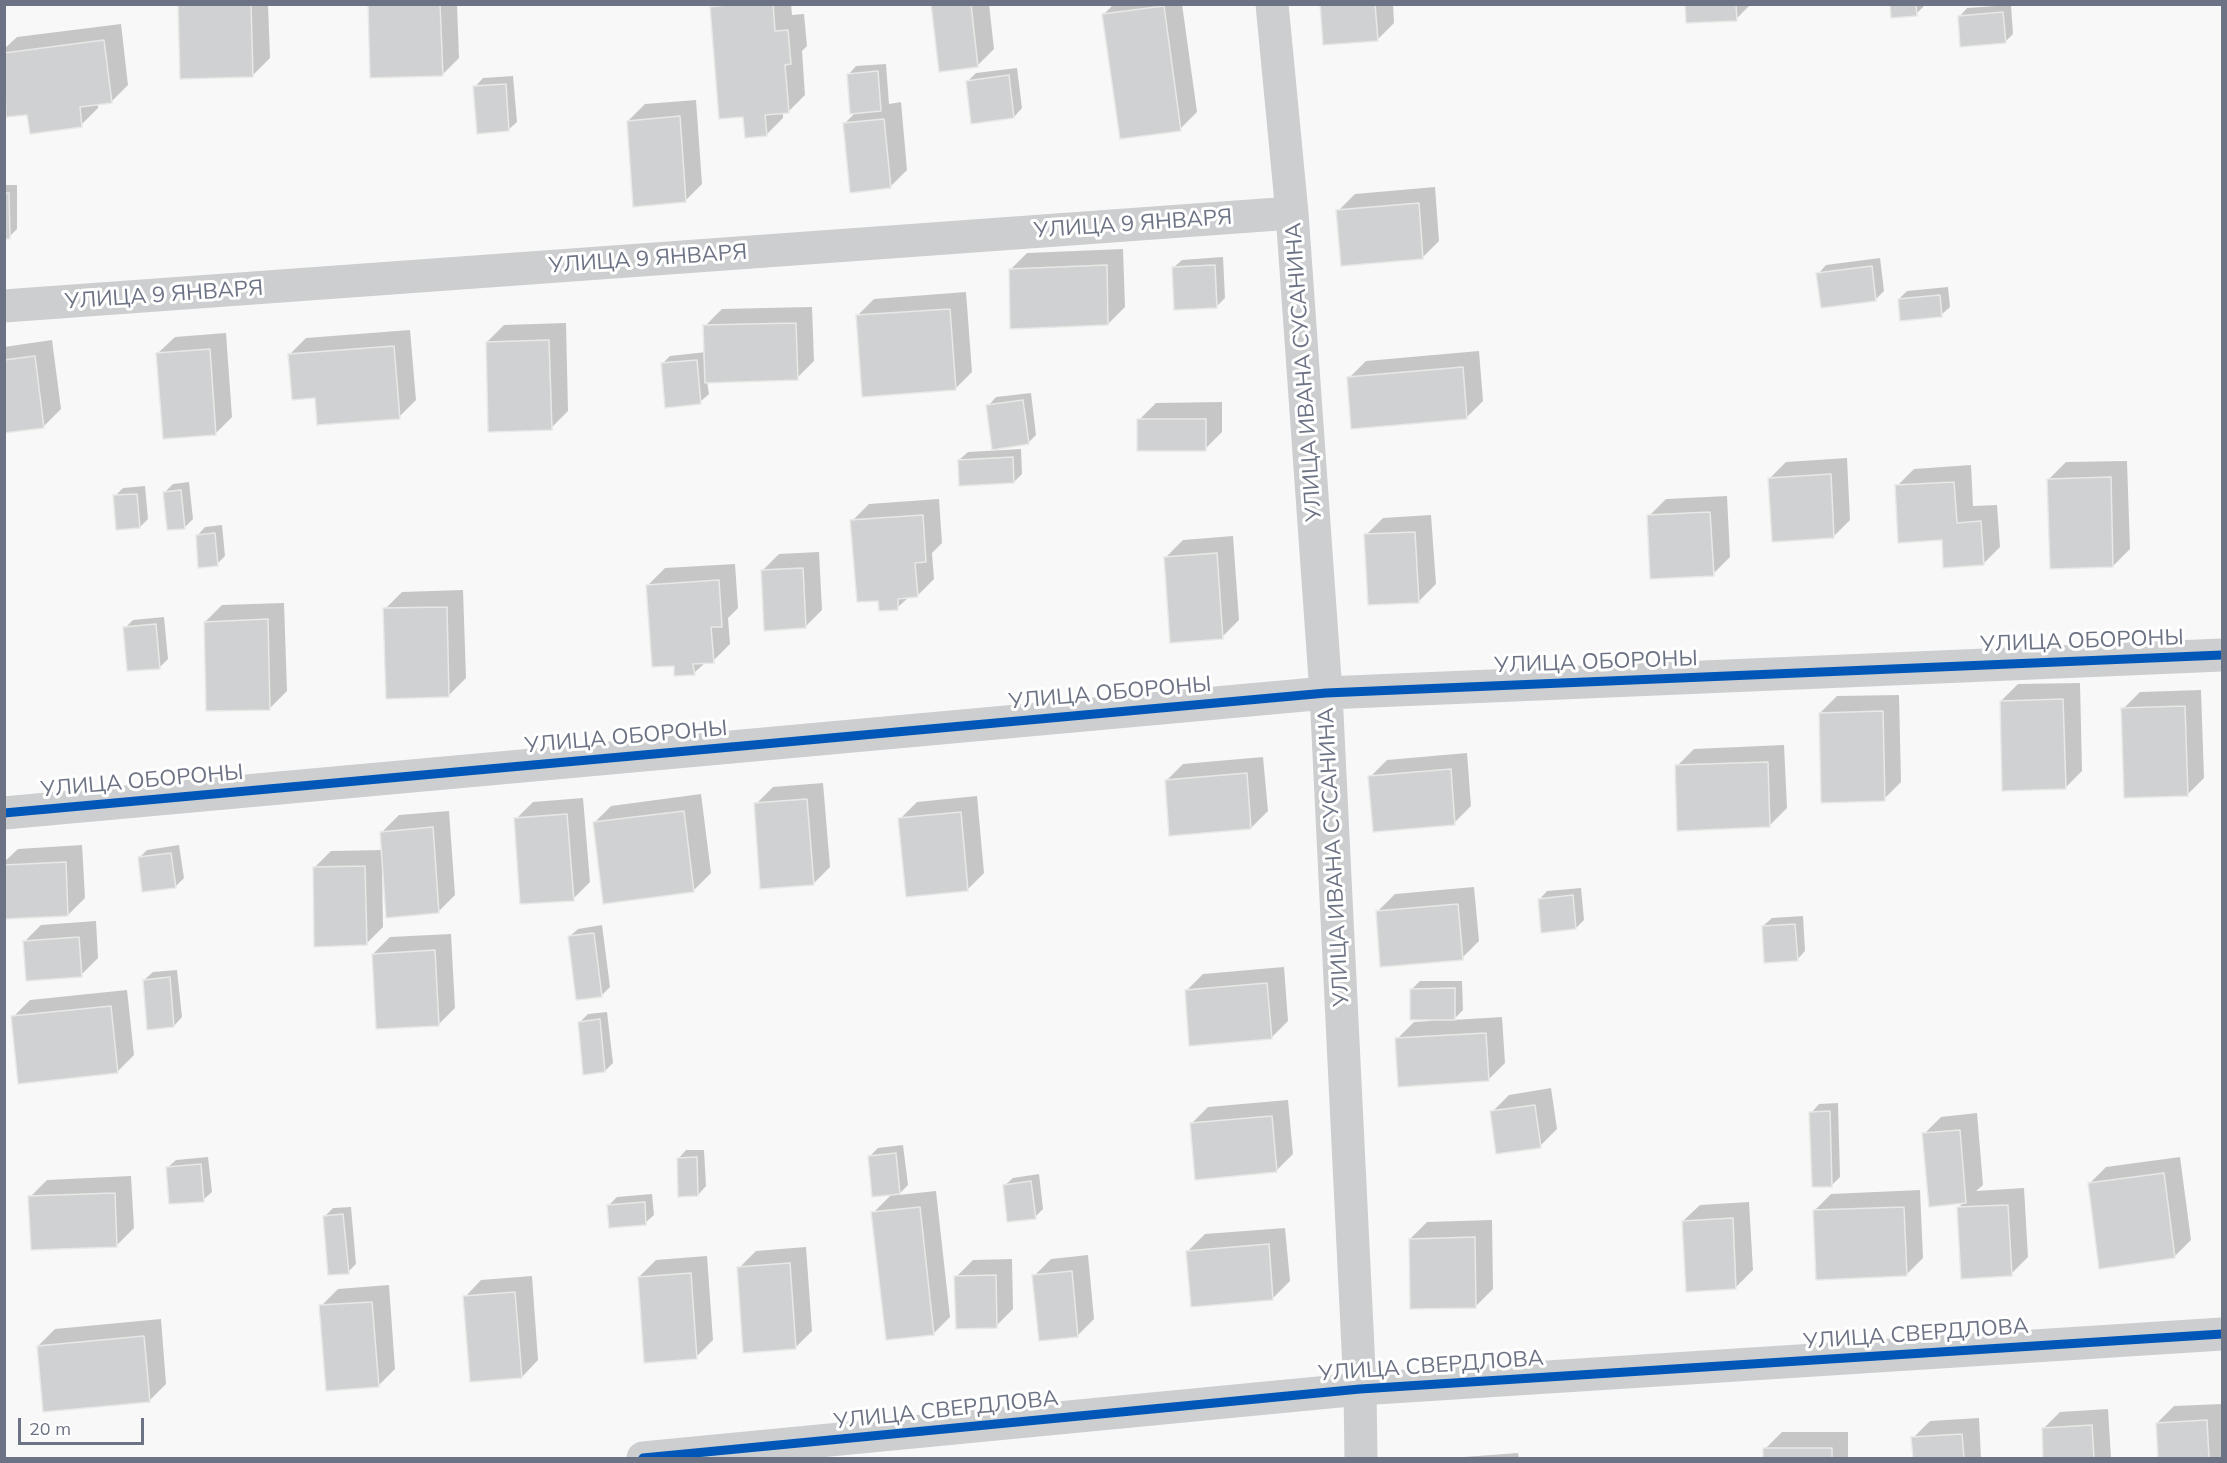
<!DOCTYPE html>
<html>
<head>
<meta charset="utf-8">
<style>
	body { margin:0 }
	#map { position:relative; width:2227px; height:1463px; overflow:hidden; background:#f8f8f8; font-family:Mulish,sans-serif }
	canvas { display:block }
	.frame { position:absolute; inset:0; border:6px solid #6c7384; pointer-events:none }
	.scale { position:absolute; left:18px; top:1418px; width:126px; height:27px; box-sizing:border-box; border:3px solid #6c7384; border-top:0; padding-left:8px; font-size:18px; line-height:21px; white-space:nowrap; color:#6c7384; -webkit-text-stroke:4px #fff; paint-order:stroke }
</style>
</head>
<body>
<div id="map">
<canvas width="2227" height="1463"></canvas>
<div class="frame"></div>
<div class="scale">20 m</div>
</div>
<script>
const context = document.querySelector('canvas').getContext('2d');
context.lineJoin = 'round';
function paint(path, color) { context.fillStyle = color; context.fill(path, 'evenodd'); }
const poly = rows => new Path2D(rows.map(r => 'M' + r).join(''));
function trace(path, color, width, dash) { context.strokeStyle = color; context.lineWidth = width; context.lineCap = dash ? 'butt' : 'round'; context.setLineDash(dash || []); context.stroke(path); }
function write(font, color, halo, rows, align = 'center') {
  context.font = font + ' Mulish,sans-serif'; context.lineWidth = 6; context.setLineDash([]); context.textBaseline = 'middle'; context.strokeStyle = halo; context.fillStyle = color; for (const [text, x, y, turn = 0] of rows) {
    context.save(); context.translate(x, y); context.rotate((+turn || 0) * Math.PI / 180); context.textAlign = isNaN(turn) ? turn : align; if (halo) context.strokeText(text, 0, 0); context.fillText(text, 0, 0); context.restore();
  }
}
const shadow = poly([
	[180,4,268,4,270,58,253,75],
	[369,4,457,4,459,58,442,75],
	[715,4,791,4,792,15,804,14,807,46,802,51,805,95,788,112,783,112,783,118,766,135,744,115,712,8],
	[932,4,989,4,994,49,977,66],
	[1114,4,1182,4,1197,112,1180,129,1104,14],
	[1322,4,1393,4,1394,23,1377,40],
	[1686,4,1751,4,1736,19],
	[1892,4,1926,4,1916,14],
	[2011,5,2013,34,2005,42,1959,17,1967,8],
	[121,24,128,85,111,102,98,103,98,108,81,125,29,113,8,116,4,92,4,49,17,37],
	[886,64,889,104,901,102,907,170,890,187,845,123,856,112,848,75,856,66],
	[1017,68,1022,108,1014,117,967,82,976,73],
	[513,76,517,122,508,130,475,87,483,78],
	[696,100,702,184,685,201,628,121,645,104],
	[4,185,17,185,17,229,9,237,4,237],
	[1435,187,1439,241,1422,258,1338,211,1355,194],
	[1123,249,1125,307,1108,324,1010,270,1027,253],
	[1223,257,1225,298,1216,307,1173,268,1182,260],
	[1880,258,1884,291,1876,299,1818,274,1826,265],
	[1948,287,1950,307,1941,315,1899,299,1907,291],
	[966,292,972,372,955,389,857,316,874,299],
	[812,307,814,361,797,378,707,381,709,394,700,402,662,364,670,356,706,352,705,326,722,309],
	[566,323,568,411,551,428,487,342,504,325],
	[410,330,416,400,399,417,316,396,289,355,306,338],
	[226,333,232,417,215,434,158,353,175,337],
	[52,340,61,409,44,426,4,431,4,347],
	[1479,351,1483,401,1466,418,1349,378,1366,361],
	[1031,393,1036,435,1028,443,988,406,996,397],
	[1222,402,1222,432,1205,449,1139,420,1156,403],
	[1021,449,1022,474,1014,482,959,460,968,452],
	[1847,458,1850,520,1833,537,1769,479,1786,462],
	[2127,461,2130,549,2113,566,2049,479,2066,462],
	[1971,465,1973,506,1997,505,2000,547,1983,564,1943,539,1897,486,1914,469],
	[189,482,193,519,185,527,165,492,173,484],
	[145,486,148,519,140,527,115,496,123,488],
	[1727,496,1730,557,1713,574,1649,516,1666,499],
	[939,499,942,543,932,553,934,579,917,596,909,597,897,608,879,599,852,521,869,504],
	[1431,515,1436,584,1419,601,1366,535,1383,518],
	[222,525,225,556,217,564,197,536,205,527],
	[1233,536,1239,620,1222,637,1166,557,1183,540],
	[819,552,822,610,805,627,762,571,779,554],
	[735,564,738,608,728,618,730,644,713,661,706,662,694,673,675,664,648,585,665,568],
	[463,590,466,678,449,695,385,609,402,592],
	[284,603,287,691,270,708,205,622,222,605],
	[164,617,168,659,160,667,125,628,133,620],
	[2080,683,2082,771,2065,788,2001,701,2018,684],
	[2201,690,2204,778,2187,795,2123,709,2140,692],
	[1899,695,1901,782,1884,799,1820,713,1837,696],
	[1784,745,1787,808,1770,825,1677,766,1694,749],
	[1467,753,1471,806,1454,823,1370,777,1387,760],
	[1263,757,1268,811,1251,828,1166,781,1183,764],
	[823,783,830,867,813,884,756,804,773,787],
	[701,794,711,873,694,890,594,823,611,806],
	[977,796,984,873,967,890,900,819,917,802],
	[583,798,590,882,573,899,516,819,533,802],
	[449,811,455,895,438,912,384,867,382,867,383,927,366,944,314,868,331,851,383,850,382,832,399,815],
	[82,845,85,898,68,915,4,918,4,862,18,849],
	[179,845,184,878,175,887,139,858,147,850],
	[1474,887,1479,941,1462,958,1378,911,1395,894],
	[1581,888,1584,920,1576,928,1539,900,1547,891],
	[1803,916,1805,951,1797,960,1763,926,1772,918],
	[96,921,98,958,81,975,24,942,41,925],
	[602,925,610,987,602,995,569,937,578,929],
	[451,934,455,1008,438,1025,373,954,390,937],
	[1284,967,1288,1021,1271,1038,1186,991,1203,974],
	[177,970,182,1017,174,1026,144,980,153,972],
	[1420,981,1462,981,1463,1010,1453,1020,1502,1017,1505,1063,1488,1080,1397,1039,1414,1022,1431,1021,1412,989],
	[127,990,134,1055,117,1072,13,1017,30,1000],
	[607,1012,613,1063,605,1071,580,1022,588,1014],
	[1551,1088,1557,1129,1540,1146,1492,1112,1509,1095],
	[1288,1100,1293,1154,1276,1171,1191,1124,1208,1107],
	[1838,1103,1840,1177,1832,1185,1811,1113,1819,1104],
	[1977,1113,1983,1185,1976,1191,2024,1188,2028,1257,2011,1274,1958,1208,1964,1202,1924,1134,1941,1117],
	[903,1145,908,1185,898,1195,936,1191,950,1317,933,1334,873,1213,892,1194,870,1156,878,1148],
	[686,1150,704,1150,706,1186,698,1195,678,1159],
	[208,1157,212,1192,203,1200,167,1168,176,1160],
	[2180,1157,2191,1240,2174,1257,2089,1184,2106,1167],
	[1039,1174,1043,1209,1035,1217,1004,1186,1013,1178],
	[131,1176,134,1228,117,1245,30,1197,47,1180],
	[1920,1190,1923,1258,1906,1275,1814,1211,1831,1194],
	[652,1194,654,1215,645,1223,609,1205,617,1197],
	[1749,1202,1753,1270,1736,1287,1683,1221,1700,1205],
	[351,1207,356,1264,348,1272,325,1216,333,1208],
	[1492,1220,1493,1289,1476,1306,1410,1239,1427,1222],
	[1285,1228,1290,1281,1273,1298,1188,1251,1205,1234],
	[806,1247,812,1331,795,1348,739,1268,756,1251],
	[1088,1255,1094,1319,1077,1336,1034,1276,1051,1259],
	[707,1256,713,1340,696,1357,639,1277,656,1260],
	[1012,1259,1013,1309,996,1326,956,1277,973,1260],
	[532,1276,538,1360,522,1377,465,1297,481,1280],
	[389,1285,395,1369,378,1386,321,1306,338,1289],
	[161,1319,166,1384,149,1401,38,1346,55,1329],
	[2222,1404,2222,1458,2159,1458,2157,1423,2174,1406],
	[2108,1409,2111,1458,2045,1458,2043,1429,2060,1412],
	[1979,1418,1981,1458,1914,1458,1913,1438,1930,1421],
	[1782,1432,1848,1432,1848,1458,1764,1458,1765,1449],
	[1518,1453,1519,1458,1450,1458]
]);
const building = poly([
	[178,4,251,4,253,77,180,79,178,4],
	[368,4,440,4,443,76,370,78,368,4],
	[773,4,775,31,788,30,791,64,785,65,789,113,765,115,767,136,745,138,743,117,719,119,710,7,735,4,773,4],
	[931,4,971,4,978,67,939,72,931,4],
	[1320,4,1375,4,1378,41,1323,45,1320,4],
	[1685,4,1736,4,1737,21,1686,23,1685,4],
	[1890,4,1916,4,1917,16,1891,18,1890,4],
	[1164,6,1181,131,1120,139,1102,14,1164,6],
	[2003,12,2006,43,1960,47,1958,16,2003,12],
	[104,40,112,103,80,107,82,127,30,134,27,115,6,117,4,53,104,40],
	[878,71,881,111,850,114,847,74,878,71],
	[1009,75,1014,118,971,124,966,81,1009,75],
	[506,84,509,131,477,134,473,86,506,84],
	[680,116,686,202,633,207,627,121,680,116],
	[884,119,891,188,850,193,843,123,884,119],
	[4,193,9,193,10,239,4,239,4,193],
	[1419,203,1423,259,1341,266,1336,210,1419,203],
	[1107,265,1108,325,1010,329,1009,269,1107,265],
	[1215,265,1217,308,1174,310,1172,267,1215,265],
	[1872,266,1876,301,1821,308,1816,273,1872,266],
	[1940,295,1942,317,1900,321,1898,299,1940,295],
	[950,309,956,390,862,397,856,315,950,309],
	[796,323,798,380,705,383,703,325,796,323],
	[549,340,552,430,488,432,486,342,549,340],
	[394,346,400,419,317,425,315,398,292,400,288,354,394,346],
	[210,349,216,435,163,439,156,353,210,349],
	[35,356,44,428,4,433,4,360,35,356],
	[697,360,701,404,665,408,661,363,697,360],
	[1463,367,1467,419,1351,429,1347,377,1463,367],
	[1023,400,1029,444,992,450,986,405,1023,400],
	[1137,419,1206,419,1206,451,1137,451,1137,419],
	[1013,457,1014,483,959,486,958,460,1013,457],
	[1831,474,1834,538,1772,542,1768,478,1831,474],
	[2111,477,2113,567,2050,569,2047,479,2111,477],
	[1954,482,1957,523,1981,521,1984,565,1943,568,1942,540,1898,543,1895,485,1954,482],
	[181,490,185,529,167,530,163,492,181,490],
	[137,494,140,528,116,530,113,495,137,494],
	[1710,512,1714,576,1650,579,1647,515,1710,512],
	[923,515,926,562,915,563,918,597,898,599,898,610,879,611,878,601,857,602,850,520,923,515],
	[1415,532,1419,603,1368,605,1364,534,1415,532],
	[215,533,218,566,198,568,196,535,215,533],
	[1217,553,1223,639,1170,643,1164,557,1217,553],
	[803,568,806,628,764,631,761,570,803,568],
	[719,580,722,627,711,627,714,663,693,664,695,675,674,676,674,666,652,667,646,585,719,580],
	[447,607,449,697,386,699,383,608,447,607],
	[268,619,270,710,206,711,204,622,268,619],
	[156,624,160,669,127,671,123,627,156,624],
	[2063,699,2066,789,2002,791,2000,701,2063,699],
	[2185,706,2188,796,2124,798,2121,708,2185,706],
	[1883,711,1885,801,1821,803,1819,713,1883,711],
	[1768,762,1770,827,1677,831,1675,765,1768,762],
	[1451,769,1455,825,1373,832,1368,776,1451,769],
	[1247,773,1251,829,1169,836,1165,780,1247,773],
	[807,799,814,885,760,889,754,803,807,799],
	[684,811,694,892,603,904,593,822,684,811],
	[961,812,968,891,906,897,898,818,961,812],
	[567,814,574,901,520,904,514,818,567,814],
	[433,827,439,913,386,918,380,832,433,827],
	[171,853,176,888,142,892,138,857,171,853],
	[66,862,68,916,4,919,4,865,66,862],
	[365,866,367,945,314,947,313,867,365,866],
	[1573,895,1576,929,1541,933,1538,899,1573,895],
	[1458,904,1463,960,1380,967,1376,911,1458,904],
	[1795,924,1798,961,1764,963,1762,926,1795,924],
	[594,933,602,997,576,1000,568,936,594,933],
	[79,937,82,977,26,981,23,941,79,937],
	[435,950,439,1026,376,1029,372,954,435,950],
	[170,977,174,1027,147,1030,143,980,170,977],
	[1267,983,1272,1039,1189,1046,1185,990,1267,983],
	[1455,988,1455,1020,1410,1020,1410,989,1455,988],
	[111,1006,118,1073,18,1084,11,1016,111,1006],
	[600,1019,605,1072,583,1075,578,1022,600,1019],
	[1486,1033,1489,1081,1398,1087,1395,1038,1486,1033],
	[1535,1105,1541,1148,1496,1154,1490,1111,1535,1105],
	[1830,1111,1832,1187,1812,1187,1809,1112,1830,1111],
	[1272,1116,1277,1172,1195,1180,1190,1123,1272,1116],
	[1960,1130,1966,1203,1929,1207,1922,1133,1960,1130],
	[896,1153,900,1194,872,1197,868,1156,896,1153],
	[697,1157,698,1196,678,1197,677,1158,697,1157],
	[201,1164,204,1202,169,1204,166,1167,201,1164],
	[2164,1173,2175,1258,2099,1269,2088,1183,2164,1173],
	[1031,1181,1036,1219,1007,1222,1003,1185,1031,1181],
	[115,1193,117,1247,31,1250,28,1196,115,1193],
	[645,1202,646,1225,609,1228,607,1205,645,1202],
	[2008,1205,2012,1276,1961,1279,1957,1207,2008,1205],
	[920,1207,934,1335,886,1340,871,1212,920,1207],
	[1904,1207,1907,1276,1816,1280,1813,1210,1904,1207],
	[343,1214,349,1274,328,1275,323,1216,343,1214],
	[1733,1218,1736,1289,1686,1292,1682,1221,1733,1218],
	[1475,1237,1476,1308,1410,1309,1409,1239,1475,1237],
	[1269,1244,1273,1300,1191,1307,1186,1251,1269,1244],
	[790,1263,796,1349,743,1353,737,1267,790,1263],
	[1072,1271,1078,1337,1039,1341,1032,1275,1072,1271],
	[691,1273,697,1359,644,1363,638,1277,691,1273],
	[996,1275,997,1328,956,1329,954,1276,996,1275],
	[515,1292,522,1378,470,1382,463,1296,515,1292],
	[372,1302,379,1387,326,1391,319,1305,372,1302],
	[144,1336,150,1402,43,1412,37,1346,144,1336],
	[2207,1420,2209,1458,2158,1458,2156,1423,2207,1420],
	[2092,1425,2094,1458,2043,1458,2042,1428,2092,1425],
	[1962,1434,1964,1458,1913,1458,1911,1437,1962,1434],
	[1763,1448,1832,1448,1832,1458,1763,1458,1763,1448]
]);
const street = poly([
	[1272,4,1292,213,1326,693,1360,1389,1361,1458],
	[4,306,1292,213],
	[4,813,1326,693,2222,655],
	[643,1458,1360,1389,2222,1334]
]);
const cycleway = poly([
	[4,813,1326,693,2222,655],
	[643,1458,1360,1389,2222,1334]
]);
const streetNames = [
	["УЛИЦА 9 ЯНВАРЯ",1133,224,-4],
	["УЛИЦА 9 ЯНВАРЯ",648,259,-4],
	["УЛИЦА 9 ЯНВАРЯ",164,295,-4],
	["УЛИЦА ИВАНА СУСАНИНА",1304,372,-94],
	["УЛИЦА ОБОРОНЫ",2082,641,-2],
	["УЛИЦА ОБОРОНЫ",1596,662,-2],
	["УЛИЦА ОБОРОНЫ",1110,693,-5],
	["УЛИЦА ОБОРОНЫ",626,737,-5],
	["УЛИЦА ОБОРОНЫ",142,781,-5],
	["УЛИЦА ИВАНА СУСАНИНА",1334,857,-93],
	["УЛИЦА СВЕРДЛОВА",1916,1334,-4],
	["УЛИЦА СВЕРДЛОВА",1431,1366,-4],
	["УЛИЦА СВЕРДЛОВА",946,1410,-6]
];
paint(shadow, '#0003');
paint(building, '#d0d1d3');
trace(building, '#e8e8e7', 1.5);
trace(street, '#cdcecf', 33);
trace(cycleway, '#0057b8', 9);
write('22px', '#6c7384', '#fff', streetNames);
</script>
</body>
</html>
